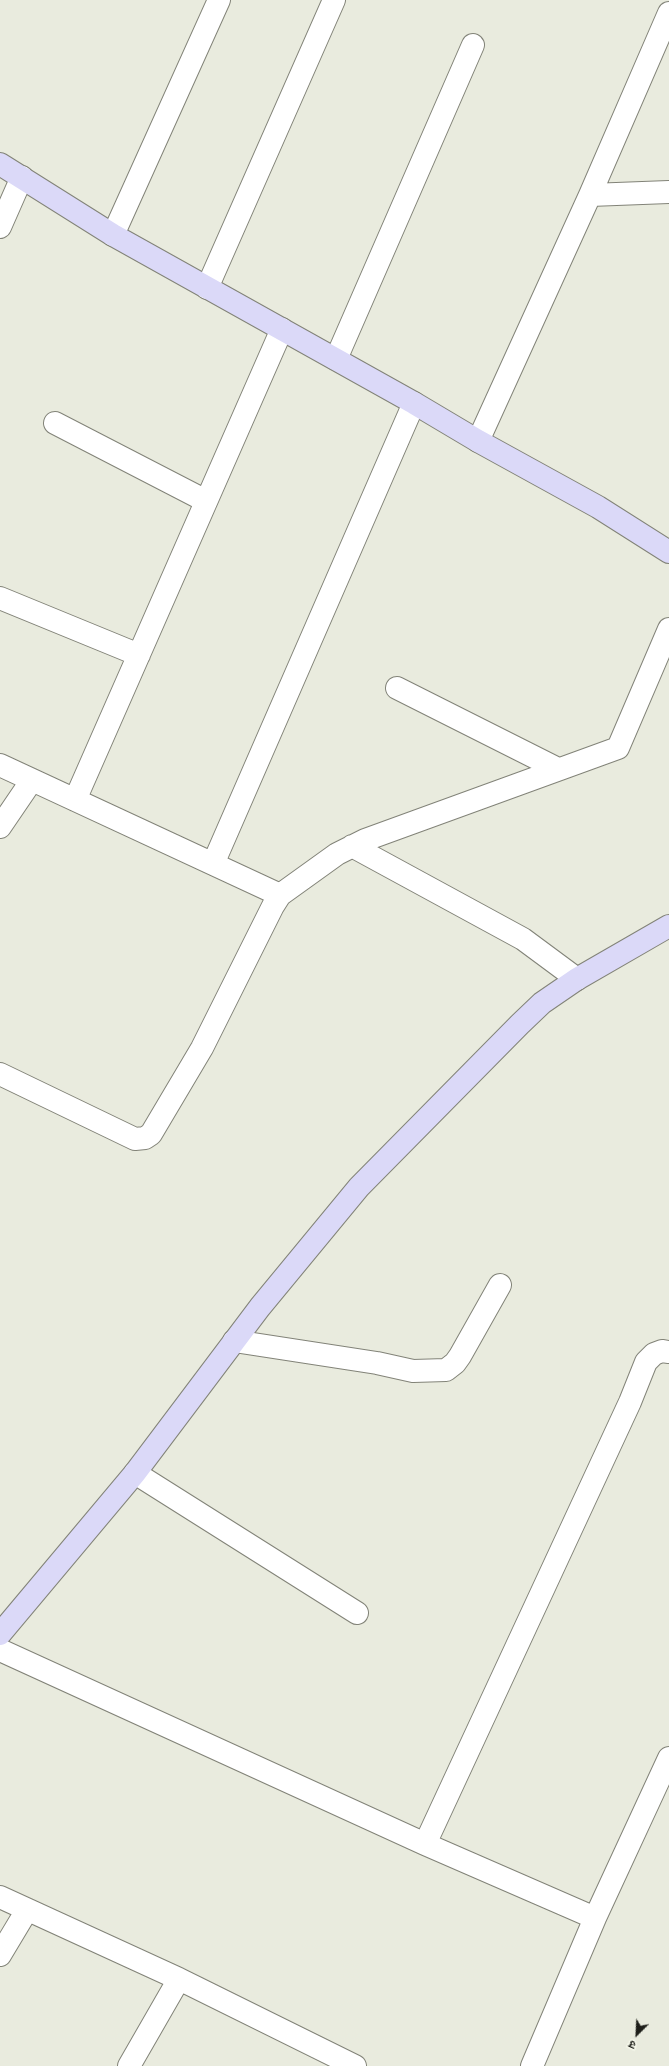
<!DOCTYPE html>
<html>
<head>
<meta charset="utf-8">
<style>
	body { margin:0 }
	#map { position:relative; width:669px; height:2066px; overflow:hidden; background:#e9ebde; font-family:"Playfair Display","Noto Sans Devanagari",serif }
	canvas { display:block }
	.north { position:absolute; left:617px; top:2014px; width:40px; height:40px; -webkit-text-stroke:3px #f6f8eb; paint-order:stroke; rotate:204deg; font-size:11px; font-weight:700; line-height:16px; text-align:center; color:#1d1e19 }
	.north::after { content:''; display:block; margin:auto; width:14px; height:18px; background:#1d1e19; clip-path:polygon(50% 0,100% 100%,50% 72%,0 100%) }
</style>
</head>
<body>
<div id="map">
<canvas width="669" height="2066"></canvas>
<div class="north">उ</div>
</div>
<script>
const context = document.querySelector('canvas').getContext('2d');
context.lineJoin = 'round';
const poly = rows => new Path2D(rows.map(r => 'M' + r).join(''));
function trace(path, color, width, dash) { context.strokeStyle = color; context.lineWidth = width; context.lineCap = dash ? 'butt' : 'round'; context.setLineDash(dash || []); context.stroke(path); }
const street = poly([
	[590,195,669,192],
	[0,227,22,177],
	[113,235,219,0],
	[207,288,334,0],
	[336,359,473,45],
	[55,423,206,501],
	[478,441,590,195,669,13],
	[0,598,139,655],
	[397,688,558,769],
	[0,765,280,895],
	[75,800,282,329],
	[0,827,32,780],
	[352,846,523,939,577,979],
	[213,864,414,403],
	[0,1074,135,1139,145,1138,151,1134,202,1048,273,906,280,895,337,854,365,840,618,748,669,629],
	[234,1341,377,1363,413,1371,446,1370,455,1363,460,1356,500,1285],
	[135,1473,357,1613],
	[0,1650,425,1844,595,1918],
	[425,1844,630,1402,646,1362,654,1354,662,1351,669,1352],
	[0,1897,179,1979,355,2066],
	[0,1955,27,1910],
	[129,2066,179,1979],
	[532,2066,595,1918,669,1758]
]);
const secondary = poly([
	[0,164,113,235,414,403,478,441,598,507,669,552],
	[0,1634,135,1473,260,1307,359,1187,520,1024,542,1003,577,979,669,926]
]);
trace(street, '#828378', 24);
trace(secondary, '#828378', 24);
trace(street, '#fff', 22);
trace(secondary, '#dbd9f8', 22);
</script>
</body>
</html>
